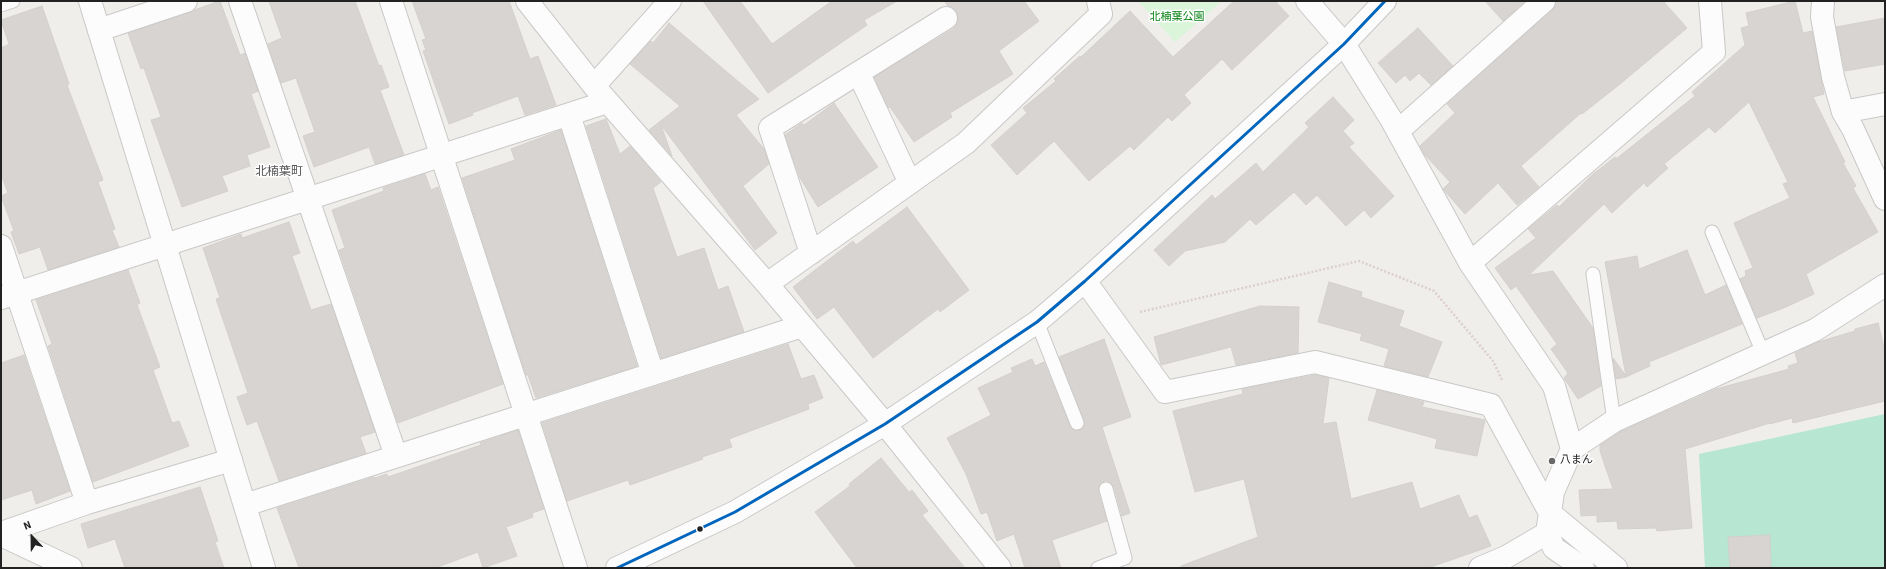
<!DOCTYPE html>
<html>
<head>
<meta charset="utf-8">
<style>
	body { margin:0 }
	#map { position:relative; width:1886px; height:569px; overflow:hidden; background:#f0eeeb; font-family:"Source Sans 3",sans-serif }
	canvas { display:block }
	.frame { position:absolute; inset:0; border:2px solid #222; pointer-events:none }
	.north { position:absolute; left:12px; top:517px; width:40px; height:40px; -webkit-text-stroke:3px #fff; paint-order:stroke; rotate:338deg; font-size:11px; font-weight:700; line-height:16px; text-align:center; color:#222 }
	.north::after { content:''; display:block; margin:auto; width:14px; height:18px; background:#222; clip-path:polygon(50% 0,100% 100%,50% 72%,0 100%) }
</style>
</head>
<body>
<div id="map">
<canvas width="1886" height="569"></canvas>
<div class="frame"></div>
<div class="north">N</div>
</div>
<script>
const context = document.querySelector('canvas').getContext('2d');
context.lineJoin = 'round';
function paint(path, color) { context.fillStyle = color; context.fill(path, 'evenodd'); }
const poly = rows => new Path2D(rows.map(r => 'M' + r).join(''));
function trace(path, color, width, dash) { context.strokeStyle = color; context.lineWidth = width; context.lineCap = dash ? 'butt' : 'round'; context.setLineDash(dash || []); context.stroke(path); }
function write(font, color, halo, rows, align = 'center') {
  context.font = font + ' "Source Sans 3","Noto Sans JP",sans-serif'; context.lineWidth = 3; context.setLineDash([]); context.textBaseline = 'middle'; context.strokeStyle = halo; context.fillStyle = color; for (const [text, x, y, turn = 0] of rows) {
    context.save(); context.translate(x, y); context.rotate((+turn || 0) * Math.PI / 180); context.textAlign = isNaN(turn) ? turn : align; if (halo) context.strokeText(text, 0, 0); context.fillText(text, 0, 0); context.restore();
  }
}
const park = poly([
	[1138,1,1222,1,1175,42]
]);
const pitch = poly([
	[1885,414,1885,568,1705,568,1699,454]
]);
const building = poly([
	[220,1,240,55,245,53,258,91,251,94,270,147,247,155,250,166,222,176,228,191,182,207,151,120,161,117,144,68,141,69,128,33,220,1],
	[269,1,355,1,379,66,381,65,389,87,380,90,404,155,375,164,369,147,314,167,303,136,315,132,296,78,281,83,268,44,282,38,269,1],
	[412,1,509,1,530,59,538,56,556,105,525,115,518,96,472,113,473,115,449,124,423,51,426,50,422,40,426,39,412,1],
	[703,1,740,1,772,44,832,1,897,1,864,20,867,25,768,93,703,1],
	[944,1,1024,1,1039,21,999,51,1013,74,950,113,952,117,914,142,890,107,889,108,887,105,874,77,953,29,957,24,958,18,957,12,952,7,948,6,944,1],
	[1234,1,1275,1,1289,16,1232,70,1222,59,1184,95,1191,103,1172,121,1168,117,1134,150,1130,146,1089,181,1054,141,1017,175,991,145,1027,113,1023,108,1056,81,1054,79,1080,56,1081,57,1130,11,1173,57,1234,1],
	[1485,1,1525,1,1503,21,1485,1],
	[1556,1,1663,1,1687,28,1620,84,1582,114,1581,113,1521,166,1539,187,1517,205,1498,183,1465,214,1443,189,1450,182,1425,155,1420,146,1455,113,1447,104,1552,10,1556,1],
	[1795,1,1803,33,1812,31,1824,94,1813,97,1845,162,1843,163,1856,186,1853,188,1878,232,1806,274,1814,294,1786,307,1757,318,1740,279,1746,276,1745,271,1753,268,1734,223,1790,198,1783,184,1788,182,1749,102,1715,133,1709,127,1664,164,1668,168,1647,187,1644,183,1612,213,1604,204,1529,275,1553,271,1593,328,1601,386,1578,399,1564,378,1568,373,1551,349,1557,344,1516,286,1511,290,1495,268,1536,238,1528,229,1557,205,1559,207,1592,175,1615,157,1616,159,1695,96,1692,92,1745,45,1741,28,1749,26,1746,13,1795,1],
	[42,6,69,84,67,85,103,180,98,182,115,229,112,230,119,247,48,270,40,247,19,254,11,232,14,231,1,196,8,193,1,174,1,48,9,44,1,20,42,6],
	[1885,18,1885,64,1845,71,1836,27,1885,18],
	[669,23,759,99,736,115,764,149,769,164,743,186,777,233,755,250,661,125,672,156,649,130,680,106,630,64,651,41,653,43,669,23],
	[1418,28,1453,66,1431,85,1419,73,1410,81,1405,75,1396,83,1378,63,1418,28],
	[1333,97,1354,120,1343,131,1354,143,1349,147,1394,196,1371,218,1364,210,1346,226,1317,195,1306,205,1294,192,1256,225,1250,219,1225,242,1185,251,1169,266,1154,250,1212,195,1215,199,1256,163,1263,172,1309,127,1305,123,1333,97],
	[834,103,878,167,818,207,800,178,785,135,802,123,804,125,834,103],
	[606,119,620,154,630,146,661,182,653,188,677,257,704,248,718,290,728,286,744,332,661,358,586,126,606,119],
	[561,130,637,366,536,398,528,375,526,375,462,178,515,160,511,149,561,130],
	[425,174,431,190,438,187,503,384,398,423,339,250,345,248,332,210,384,191,383,188,425,174],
	[907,207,969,290,940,312,938,309,873,358,834,307,817,319,793,287,853,241,856,245,907,207],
	[289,222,300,253,292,256,311,310,331,304,375,432,360,437,366,453,279,481,257,421,247,425,237,397,248,393,216,299,220,298,203,248,241,234,242,238,289,222],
	[1687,250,1705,295,1726,285,1742,324,1649,362,1650,366,1626,377,1616,379,1613,358,1626,376,1605,262,1637,256,1639,269,1687,250],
	[128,270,140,303,137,305,160,367,153,370,172,423,179,421,189,446,93,482,48,346,52,344,36,300,128,270],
	[1329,282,1362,292,1361,297,1404,311,1399,326,1442,342,1428,377,1384,366,1389,349,1360,340,1362,334,1318,322,1329,282],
	[1260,306,1299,307,1298,353,1236,365,1231,347,1161,365,1154,337,1260,306],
	[1878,323,1885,351,1885,401,1793,423,1792,418,1770,424,1770,423,1685,449,1692,528,1657,531,1656,528,1618,529,1617,521,1597,522,1597,515,1581,516,1579,490,1613,489,1600,451,1600,445,1620,432,1716,389,1789,369,1788,366,1798,363,1795,353,1818,342,1855,331,1855,329,1878,323],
	[1104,339,1131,417,1102,427,1130,513,1122,516,1114,487,1108,481,1104,481,1100,484,1098,491,1107,521,1052,540,1061,568,1025,568,1014,534,997,541,987,512,981,514,966,474,947,438,991,415,978,388,1013,372,1011,368,1032,359,1035,366,1044,362,1070,426,1075,431,1080,430,1085,425,1084,420,1059,357,1104,339],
	[788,344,801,379,814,375,823,398,808,404,809,409,729,439,732,447,702,457,703,459,630,485,628,480,567,501,542,423,788,344],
	[24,355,70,491,36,504,32,490,1,500,1,363,24,355],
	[1315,375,1329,378,1323,424,1336,422,1351,499,1412,482,1420,509,1459,495,1469,518,1477,515,1491,546,1428,568,1182,568,1181,566,1258,537,1244,479,1195,492,1173,411,1243,394,1242,389,1315,375],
	[1377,390,1424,402,1422,407,1485,420,1477,456,1435,448,1437,439,1368,420,1377,390],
	[518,430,544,509,532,513,533,517,506,527,517,556,483,568,478,552,435,568,299,568,277,508,374,477,375,478,387,474,388,477,481,445,480,443,518,430],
	[881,458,909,492,912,490,928,511,922,515,965,568,857,568,815,512,850,486,849,484,881,458],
	[200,487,218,541,215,542,224,568,125,568,115,539,88,548,81,524,200,487],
	[1770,535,1771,568,1730,568,1728,537,1770,535]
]);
const path = poly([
	[1140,312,1359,261,1434,291,1493,361,1502,380]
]);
const service = poly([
	[1,5,13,1],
	[1712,232,1763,353],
	[1593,274,1614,421],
	[1037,322,1077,423],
	[1098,568,1125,558,1106,489]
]);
const minor = poly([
	[240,1,396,456],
	[391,1,576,568],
	[527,1,594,86,767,284,885,424,1000,568],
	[1307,1,1344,44,1391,119,1470,263,1554,386,1572,449,1553,492,1550,513,1616,568],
	[1823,1,1822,17,1833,77,1843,112,1853,129,1885,199],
	[99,30,186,1],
	[859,74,910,183],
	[594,86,670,1],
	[1843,112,1885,104],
	[569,115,653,374],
	[1398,131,1544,1],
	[1,246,87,503],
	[811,253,770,128,946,18],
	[1470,263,1714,52,1710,1],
	[1085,281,1165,392,1315,362,1491,405,1550,513,1547,533,1506,557,1480,568],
	[767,284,966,143,1101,14,1098,1],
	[1,298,607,102],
	[1572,449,1614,421,1815,330,1885,285],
	[245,505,802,326],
	[1,533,87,503,231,460],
	[1547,533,1554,548,1583,568],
	[1,535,71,568]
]);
const tertiary = poly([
	[90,1,264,568],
	[617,568,735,512,885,424,1037,322,1085,281,1344,44,1385,1]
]);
const bus1 = poly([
	[617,568,735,512,885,424,1037,322,1085,281,1344,44,1385,1]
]);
const markers = [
	[1552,461,4,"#6a6968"],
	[700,529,3.5,"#222"]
];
const parkNames = [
	["北楠葉公園",1177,18]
];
const poiNames = [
	["八まん",1560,461]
];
const neighbourhoodNames = [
	["北楠葉町",279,172]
];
paint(park, '#daf5da');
paint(pitch, '#b7e6d2');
paint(building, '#d7d4d2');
trace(building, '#d3d0cc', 1);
trace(service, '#c9c8c7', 15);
trace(minor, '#c9c8c7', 24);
trace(tertiary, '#c9c8c7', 24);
trace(path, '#dccecd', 2.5, [2, 2]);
trace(service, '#fdfcfc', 13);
trace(minor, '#fdfcfc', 22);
trace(tertiary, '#fdfcfc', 22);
trace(bus1, '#0065bd', 3);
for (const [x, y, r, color] of markers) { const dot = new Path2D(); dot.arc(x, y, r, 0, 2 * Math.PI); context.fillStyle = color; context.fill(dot); trace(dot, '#fff', 1.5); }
write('11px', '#0c8416', '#fff', parkNames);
write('11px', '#222', '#fff', poiNames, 'left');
write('12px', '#555', '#fff', neighbourhoodNames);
</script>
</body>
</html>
